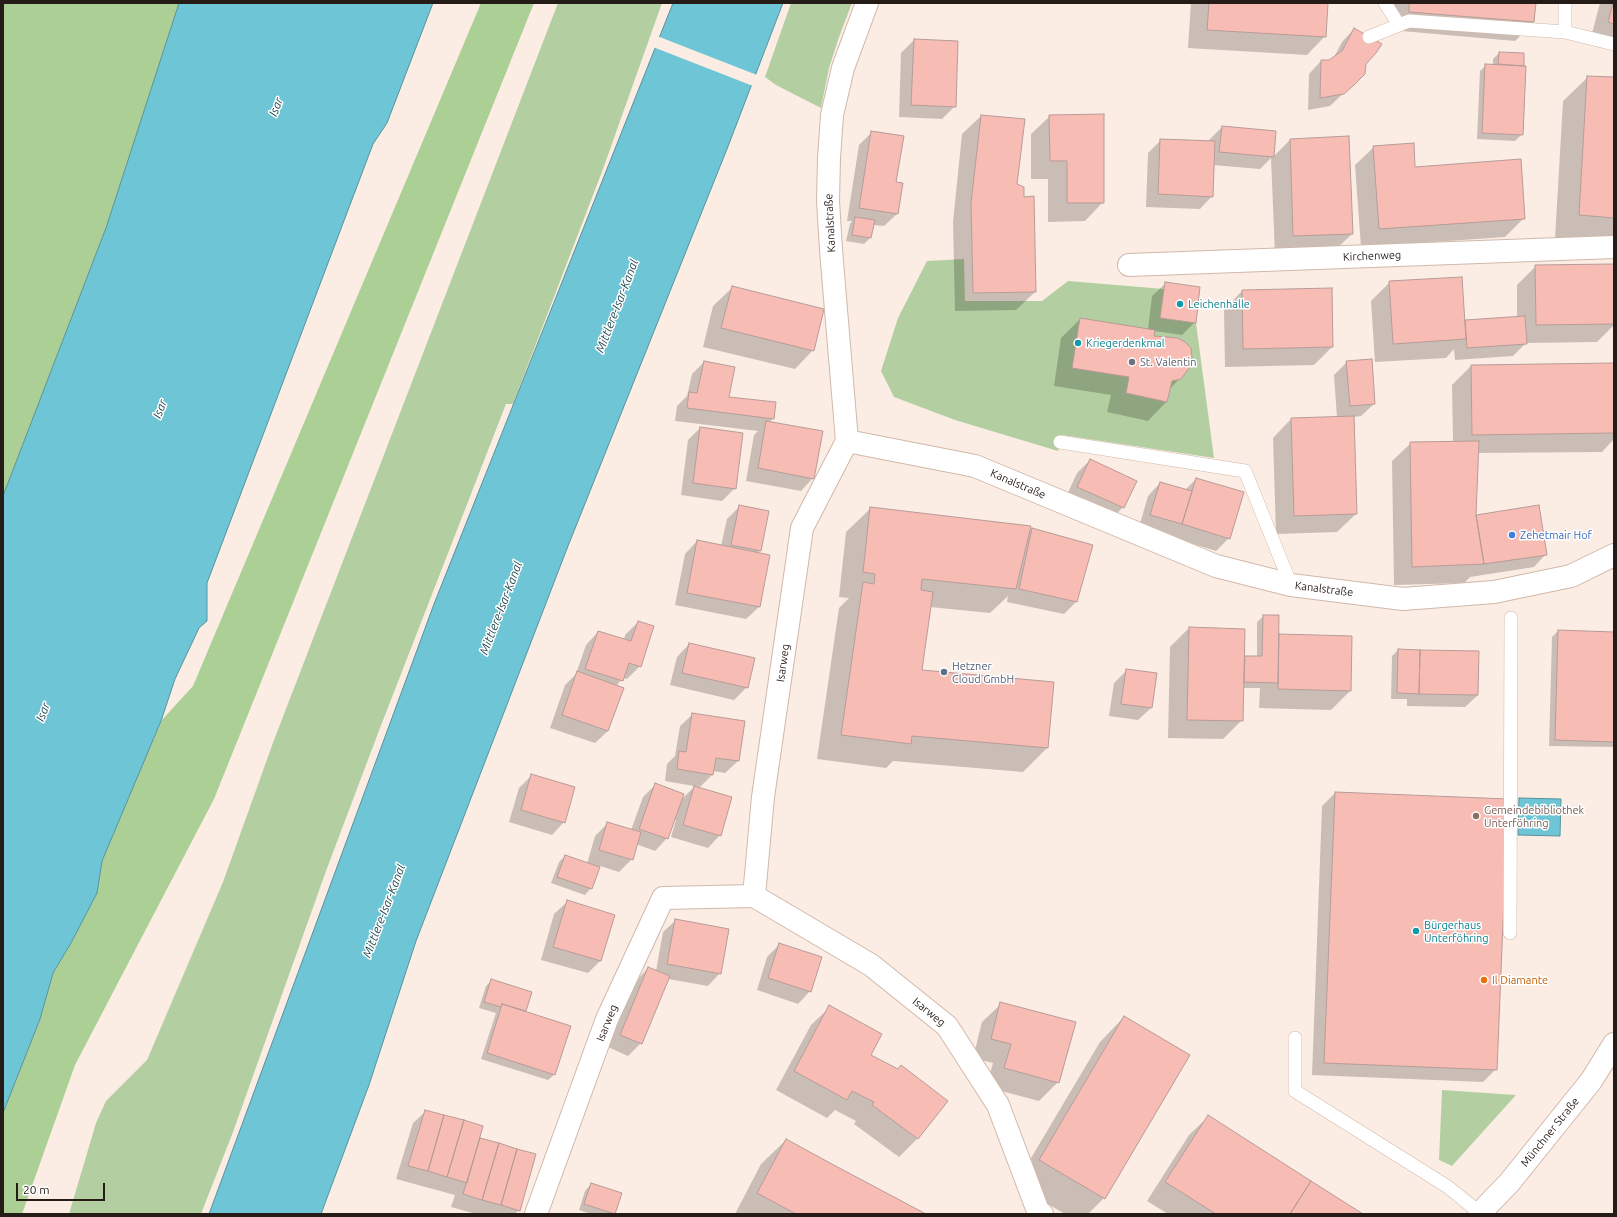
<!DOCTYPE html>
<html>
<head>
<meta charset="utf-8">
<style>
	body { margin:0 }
	#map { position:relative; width:1617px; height:1217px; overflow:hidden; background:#fcede4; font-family:Ubuntu,sans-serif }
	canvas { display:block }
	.frame { position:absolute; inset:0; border:4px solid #251c17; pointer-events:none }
	.scale { position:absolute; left:16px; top:1183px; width:89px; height:18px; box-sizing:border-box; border:2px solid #251c17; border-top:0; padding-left:5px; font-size:12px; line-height:14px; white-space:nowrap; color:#251c17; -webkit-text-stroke:3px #fff; paint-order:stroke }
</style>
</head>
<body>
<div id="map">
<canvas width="1617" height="1217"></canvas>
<div class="frame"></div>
<div class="scale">20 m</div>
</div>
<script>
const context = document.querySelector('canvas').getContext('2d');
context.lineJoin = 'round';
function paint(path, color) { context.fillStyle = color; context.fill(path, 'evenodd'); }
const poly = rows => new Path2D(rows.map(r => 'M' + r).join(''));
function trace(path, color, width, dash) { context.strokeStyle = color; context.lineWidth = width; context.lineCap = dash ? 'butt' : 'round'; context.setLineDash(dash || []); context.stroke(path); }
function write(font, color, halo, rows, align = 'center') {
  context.font = font + ' Ubuntu,sans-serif'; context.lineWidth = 3; context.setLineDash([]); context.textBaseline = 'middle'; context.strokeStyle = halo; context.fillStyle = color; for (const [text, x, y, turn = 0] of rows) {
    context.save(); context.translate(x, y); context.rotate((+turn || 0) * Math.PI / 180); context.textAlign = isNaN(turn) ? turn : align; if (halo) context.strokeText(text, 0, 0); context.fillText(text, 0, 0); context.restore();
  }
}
const green = poly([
	[558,3,662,3,603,169,513,404,506,404,380,728,326,871,233,1132,201,1214,69,1214,96,1123,106,1101,147,1060,223,882,274,740],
	[791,3,852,3,839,37,829,68,821,108,776,85,765,77],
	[964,259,965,301,1042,301,1068,281,1164,289,1160,318,1196,323,1214,458,1062,435,1058,451,955,420,894,397,881,371,898,318,927,261],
	[1442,1090,1516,1095,1452,1166,1439,1160]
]);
const forest = poly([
	[3,3,179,3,106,228,3,496],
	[481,3,534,3,214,799,75,1065,22,1214,3,1214,3,1113,40,1019,53,973,71,943,97,893,102,861,161,721,193,686]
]);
const water = poly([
	[179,3,433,3,387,123,373,144,207,583,207,621,199,628,175,679,161,721,102,861,97,893,71,943,53,973,40,1019,3,1113,3,496,106,228,179,3],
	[673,3,783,3,727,149,568,546,416,941,369,1085,321,1214,209,1214,434,604,673,3],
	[1519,798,1561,799,1560,836,1518,835,1519,798]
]);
const pier = poly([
	[657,36,757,75,753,86,653,47]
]);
const shadow = poly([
	[1191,3,1327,3,1325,36,1307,55,1188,48],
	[1393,3,1535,3,1534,22,1515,41,1390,30],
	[1600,3,1614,3,1614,47,1590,41],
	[1354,29,1365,64,1351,86,1330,106,1308,110,1309,74,1321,61,1330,61,1333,59,1342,42],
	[914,40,955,106,942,119,899,117,901,53],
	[1499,53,1523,54,1522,134,1515,141,1477,139,1480,71,1486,65,1493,65,1493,59],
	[1588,77,1614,78,1614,244,1555,239,1563,101],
	[981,116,1016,185,1035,292,1016,310,955,311,953,222,962,134],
	[1050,116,1103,202,1085,221,1048,222,1048,179,1031,179,1031,134],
	[1222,127,1275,132,1273,157,1290,140,1352,234,1333,252,1275,255,1271,158,1260,169,1213,165,1212,196,1200,209,1146,207,1148,153,1161,140,1209,142,1209,140],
	[872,132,895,183,897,214,884,226,873,225,870,238,864,244,846,241,850,224,852,221,847,221,859,145],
	[1374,147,1414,168,1524,218,1505,237,1361,247,1355,165],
	[1614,265,1614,325,1597,342,1526,343,1513,356,1455,360,1454,349,1446,358,1375,362,1371,301,1390,282,1464,323,1466,321,1517,317,1517,285,1536,266],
	[1165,284,1195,322,1182,335,1154,331,1153,336,1180,378,1169,390,1166,402,1148,421,1107,412,1111,395,1054,386,1061,338,1080,319,1148,330,1152,296],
	[732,288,813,350,795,369,703,347,713,306],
	[1242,291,1332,347,1314,365,1225,367,1224,310],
	[704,362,728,398,773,418,769,423,813,478,801,491,746,481,754,435,758,431,675,421,677,406,687,396,692,374],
	[1347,362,1374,404,1361,416,1353,417,1356,514,1337,532,1276,534,1273,438,1291,419,1337,418,1334,375],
	[1614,364,1614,439,1602,452,1477,453,1475,516,1546,554,1534,567,1470,577,1464,583,1394,585,1392,461,1411,443,1453,442,1452,385,1471,366],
	[700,428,735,488,722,501,681,495,688,440],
	[1090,460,1123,507,1111,520,1065,499,1077,473],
	[1196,479,1229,538,1216,551,1139,527,1148,496,1160,483,1185,490],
	[740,506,760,551,757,553,759,607,746,619,675,605,685,554,697,541,721,546,727,519],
	[871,508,1028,533,1032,529,1076,602,1064,614,1007,602,1008,596,990,613,930,607,920,671,1047,748,1023,772,893,761,886,768,817,759,839,608,849,598,839,597,846,532],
	[1264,616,1278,636,1279,635,1350,691,1331,710,1259,708,1260,688,1243,688,1242,720,1223,739,1168,738,1170,647,1189,628,1243,659,1245,657,1257,657,1257,622],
	[638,622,640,666,627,679,623,678,616,686,623,688,608,731,595,743,550,728,565,685,576,674,586,645,598,632,624,640,625,635],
	[1558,631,1614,633,1614,747,1549,746,1552,637],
	[689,644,747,687,734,700,670,685,677,657],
	[1398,650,1478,695,1465,707,1407,706,1407,699,1391,699,1392,656],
	[1127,670,1151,708,1138,720,1109,716,1114,683],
	[693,714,738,761,725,773,713,771,713,774,700,787,665,781,667,764,675,756,680,726],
	[532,775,564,822,552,835,509,822,519,788],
	[655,785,681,800,695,786,720,835,708,848,671,837,676,820,674,820,667,838,655,851,636,844,632,859,619,872,600,866,591,888,585,895,551,883,559,862,565,856,587,864,595,836,608,823,631,830,643,797],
	[1335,793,1496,1069,1483,1082,1312,1075,1322,806],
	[567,902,601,960,588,973,541,960,554,914],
	[676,920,720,973,708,986,668,979,641,1043,628,1056,608,1047,636,981,648,968,656,971,663,932],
	[780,944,810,991,798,1004,757,990,767,957],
	[492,980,531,993,525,1012,555,1074,548,1080,481,1059,496,1013,479,1008,486,986],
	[1001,1004,1058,1082,1039,1101,986,1087,993,1063,973,1058,982,1022],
	[830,1007,869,1055,917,1139,899,1157,854,1124,856,1121,835,1110,827,1118,776,1090,811,1025],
	[1124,1017,1104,1198,1088,1214,1065,1214,1015,1185,1100,1042],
	[426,1111,479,1138,535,1155,519,1210,515,1214,476,1214,451,1207,455,1195,396,1179,413,1123],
	[1208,1117,1361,1214,1168,1214,1147,1201,1189,1135],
	[786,1140,924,1214,735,1214,761,1164],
	[591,1184,614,1213,613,1214,591,1214,579,1210,585,1191]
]);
const building = poly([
	[1209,3,1328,3,1326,37,1207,30,1209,3],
	[1409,3,1536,3,1534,22,1409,12,1409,3],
	[1613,3,1614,3,1614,24,1608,22,1613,3],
	[1354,28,1382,44,1376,53,1366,64,1365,74,1354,85,1344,94,1320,98,1321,60,1329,60,1342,51,1354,28],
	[914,39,958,41,956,107,911,105,914,39],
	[1499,52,1524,53,1524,66,1498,64,1499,52],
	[1485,64,1526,66,1523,135,1482,133,1485,64],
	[1587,76,1614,77,1614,218,1579,215,1587,76],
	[1104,114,1104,203,1067,203,1067,161,1050,161,1049,115,1104,114],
	[981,115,1025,119,1017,184,1024,187,1024,197,1034,196,1036,292,973,293,971,203,981,115],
	[1222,126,1276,131,1274,157,1219,152,1222,126],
	[871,131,904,136,896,182,903,183,898,214,859,208,871,131],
	[1349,136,1353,234,1293,236,1290,139,1349,136],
	[1160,139,1215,141,1213,197,1158,194,1160,139],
	[1414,143,1415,167,1521,159,1525,219,1379,229,1373,146,1414,143],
	[855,217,875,220,871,238,852,235,855,217],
	[1614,264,1614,324,1536,325,1535,265,1614,264],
	[1462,277,1466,339,1393,344,1389,281,1462,277],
	[1165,282,1200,287,1196,323,1160,318,1165,282],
	[732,286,824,309,814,351,721,328,732,286],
	[1332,288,1333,347,1243,349,1242,290,1332,288],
	[1525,316,1527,344,1467,348,1465,320,1525,316],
	[1080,318,1155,330,1154,336,1178,338,1185,342,1191,348,1192,357,1190,367,1181,379,1172,381,1167,402,1126,393,1129,377,1072,368,1080,318],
	[1372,359,1375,404,1350,406,1346,361,1372,359],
	[704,361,735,367,729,397,776,402,774,419,687,408,689,392,697,393,704,361],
	[1614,363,1614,433,1472,435,1471,365,1614,363],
	[1354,416,1357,514,1294,516,1291,418,1354,416],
	[766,421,823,431,814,479,758,468,766,421],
	[700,427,743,433,736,489,693,483,700,427],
	[1479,441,1476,515,1484,564,1412,567,1410,442,1479,441],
	[1090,459,1137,481,1124,508,1077,487,1090,459],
	[1196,478,1244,492,1230,539,1182,524,1196,478],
	[1160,482,1192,491,1182,524,1150,515,1160,482],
	[739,505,769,511,761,551,731,545,739,505],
	[1539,505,1547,555,1484,564,1476,515,1539,505],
	[870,507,1031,526,1016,589,922,579,921,590,933,592,922,670,1054,682,1048,748,912,736,911,744,841,735,863,582,874,584,875,574,863,572,870,507],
	[1032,528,1093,545,1077,602,1019,589,1032,528],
	[697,540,770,555,760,607,687,593,697,540],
	[1263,615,1279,615,1278,683,1244,682,1245,656,1262,656,1263,615],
	[638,621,654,626,641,667,629,663,623,681,585,669,598,631,631,641,638,621],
	[1189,627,1245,629,1243,721,1187,720,1189,627],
	[1558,630,1614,632,1614,742,1555,740,1558,630],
	[1279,634,1352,636,1351,691,1278,689,1279,634],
	[689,643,755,658,748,688,682,673,689,643],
	[1398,649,1420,650,1419,694,1397,693,1398,649],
	[1420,650,1479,651,1478,695,1419,694,1420,650],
	[1126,669,1157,673,1152,708,1121,704,1126,669],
	[577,671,624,688,608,731,562,715,577,671],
	[692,713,745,721,739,761,716,758,713,775,677,769,679,751,686,752,692,713],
	[531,774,575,787,565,823,521,810,531,774],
	[655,783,684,794,668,839,639,829,655,783],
	[694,786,732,797,721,836,683,825,694,786],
	[1335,792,1508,799,1497,1070,1324,1063,1335,792],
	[607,822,641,832,633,860,599,850,607,822],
	[565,855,600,867,592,889,557,877,565,855],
	[567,900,615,915,601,961,553,947,567,900],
	[675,919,729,929,721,974,667,964,675,919],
	[779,943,822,957,811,992,768,978,779,943],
	[648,967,670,976,642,1044,620,1035,648,967],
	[491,979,532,992,526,1011,502,1004,501,1007,484,1002,491,979],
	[1000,1002,1076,1022,1059,1083,1004,1068,1011,1044,991,1039,1000,1002],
	[502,1004,571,1026,555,1075,487,1053,502,1004],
	[829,1005,882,1034,871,1055,898,1069,901,1065,948,1101,918,1139,872,1105,874,1102,852,1091,847,1100,794,1071,829,1005],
	[1124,1016,1190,1055,1105,1199,1039,1160,1124,1016],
	[425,1110,444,1115,428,1171,408,1166,425,1110],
	[444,1115,464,1120,447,1177,428,1171,444,1115],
	[1208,1115,1311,1181,1290,1214,1216,1214,1165,1182,1208,1115],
	[464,1120,483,1126,467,1183,447,1177,464,1120],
	[480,1138,499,1143,482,1200,463,1194,480,1138],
	[786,1139,830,1163,926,1214,796,1214,757,1193,786,1139],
	[499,1143,517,1149,501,1205,482,1200,499,1143],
	[517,1149,536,1154,520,1211,501,1205,517,1149],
	[1311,1181,1363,1214,1290,1214,1311,1181],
	[591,1183,622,1193,615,1214,584,1204,591,1183]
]);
const lane = poly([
	[1385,3,1399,25],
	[1565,32,1565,3],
	[1369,37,1409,21,1565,32,1614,44],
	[1060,442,1245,471,1291,585],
	[1510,933,1511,618],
	[1295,1038,1295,1091,1448,1187,1480,1213]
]);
const street = poly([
	[867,3,843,68,832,115,829,158,828,201,831,250,847,441,975,466,1216,566,1291,585,1403,599,1494,592,1571,576,1614,555],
	[1129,265,1614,247],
	[847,441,802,528,763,797,754,896,871,965,947,1026,998,1105,1038,1211,1042,1214],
	[536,1214,607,1019,663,898,754,896]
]);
const secondary = poly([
	[1479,1214,1509,1183,1591,1081,1614,1044]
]);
const markers = [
	[1180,304,4,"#0f9aa8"],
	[1078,343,4,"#0f9aa8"],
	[1132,362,4,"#6b7280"],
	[1512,535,4,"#3f7fe0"],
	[944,672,4,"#5c6f8a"],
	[1476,816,4,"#8d6e63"],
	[1416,931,4,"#0f9aa8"],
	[1484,980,4,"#e8710a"]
];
const streetNames = [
	["Kanalstraße",830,223,-93],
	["Kirchenweg",1372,256,-2],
	["Kanalstraße",1018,484,23],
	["Kanalstraße",1324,589,7],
	["Isarweg",783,663,-82],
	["Isarweg",929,1012,39],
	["Isarweg",607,1023,-68],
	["Münchner Straße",1550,1132,-51]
];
const cultureNames = [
	["Leichenhalle",1188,304],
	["Kriegerdenkmal",1086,343],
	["Bürgerhaus",1424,925],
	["Unterföhring",1424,938]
];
const worshipNames = [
	["St. Valentin",1140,362]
];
const shopNames = [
	["Zehetmair Hof",1520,535]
];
const serviceNames = [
	["Hetzner",952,666],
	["Cloud GmbH",952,679]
];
const educationNames = [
	["Gemeindebibliothek",1484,810],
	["Unterföhring",1484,823]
];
const foodNames = [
	["Il Diamante",1492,980]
];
const waterNames = [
	["Isar",276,107,-69],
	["Mittlere-Isar-Kanal",617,306,-69],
	["Isar",160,409,-69],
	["Mittlere-Isar-Kanal",501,608,-69],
	["Isar",43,712,-69],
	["Mittlere-Isar-Kanal",384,911,-69]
];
paint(green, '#b3cfa1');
paint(forest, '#accf95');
paint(water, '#6dc5d5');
trace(water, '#57929c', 1);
paint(pier, '#fcede4');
paint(shadow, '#0003');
paint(building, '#f7bcb4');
trace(building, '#b79b97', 1);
trace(lane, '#d1b8aa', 14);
trace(street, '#d1b8aa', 24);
trace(secondary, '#d1b8aa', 24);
trace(lane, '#fff', 13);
trace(street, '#fff', 22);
trace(secondary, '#fff', 22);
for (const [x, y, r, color] of markers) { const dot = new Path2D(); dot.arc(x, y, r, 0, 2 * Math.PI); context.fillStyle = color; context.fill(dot); trace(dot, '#fff', 1.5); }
write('11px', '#251c17', '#fff', streetNames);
write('11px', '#0d838f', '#fff', cultureNames, 'left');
write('11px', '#5b616d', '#fff', worshipNames, 'left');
write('11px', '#366cbe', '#fff', shopNames, 'left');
write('11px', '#4e5e75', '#fff', serviceNames, 'left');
write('11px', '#785e54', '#fff', educationNames, 'left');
write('11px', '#c56008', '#fff', foodNames, 'left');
write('italic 12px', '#214a51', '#fff', waterNames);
</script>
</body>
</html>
